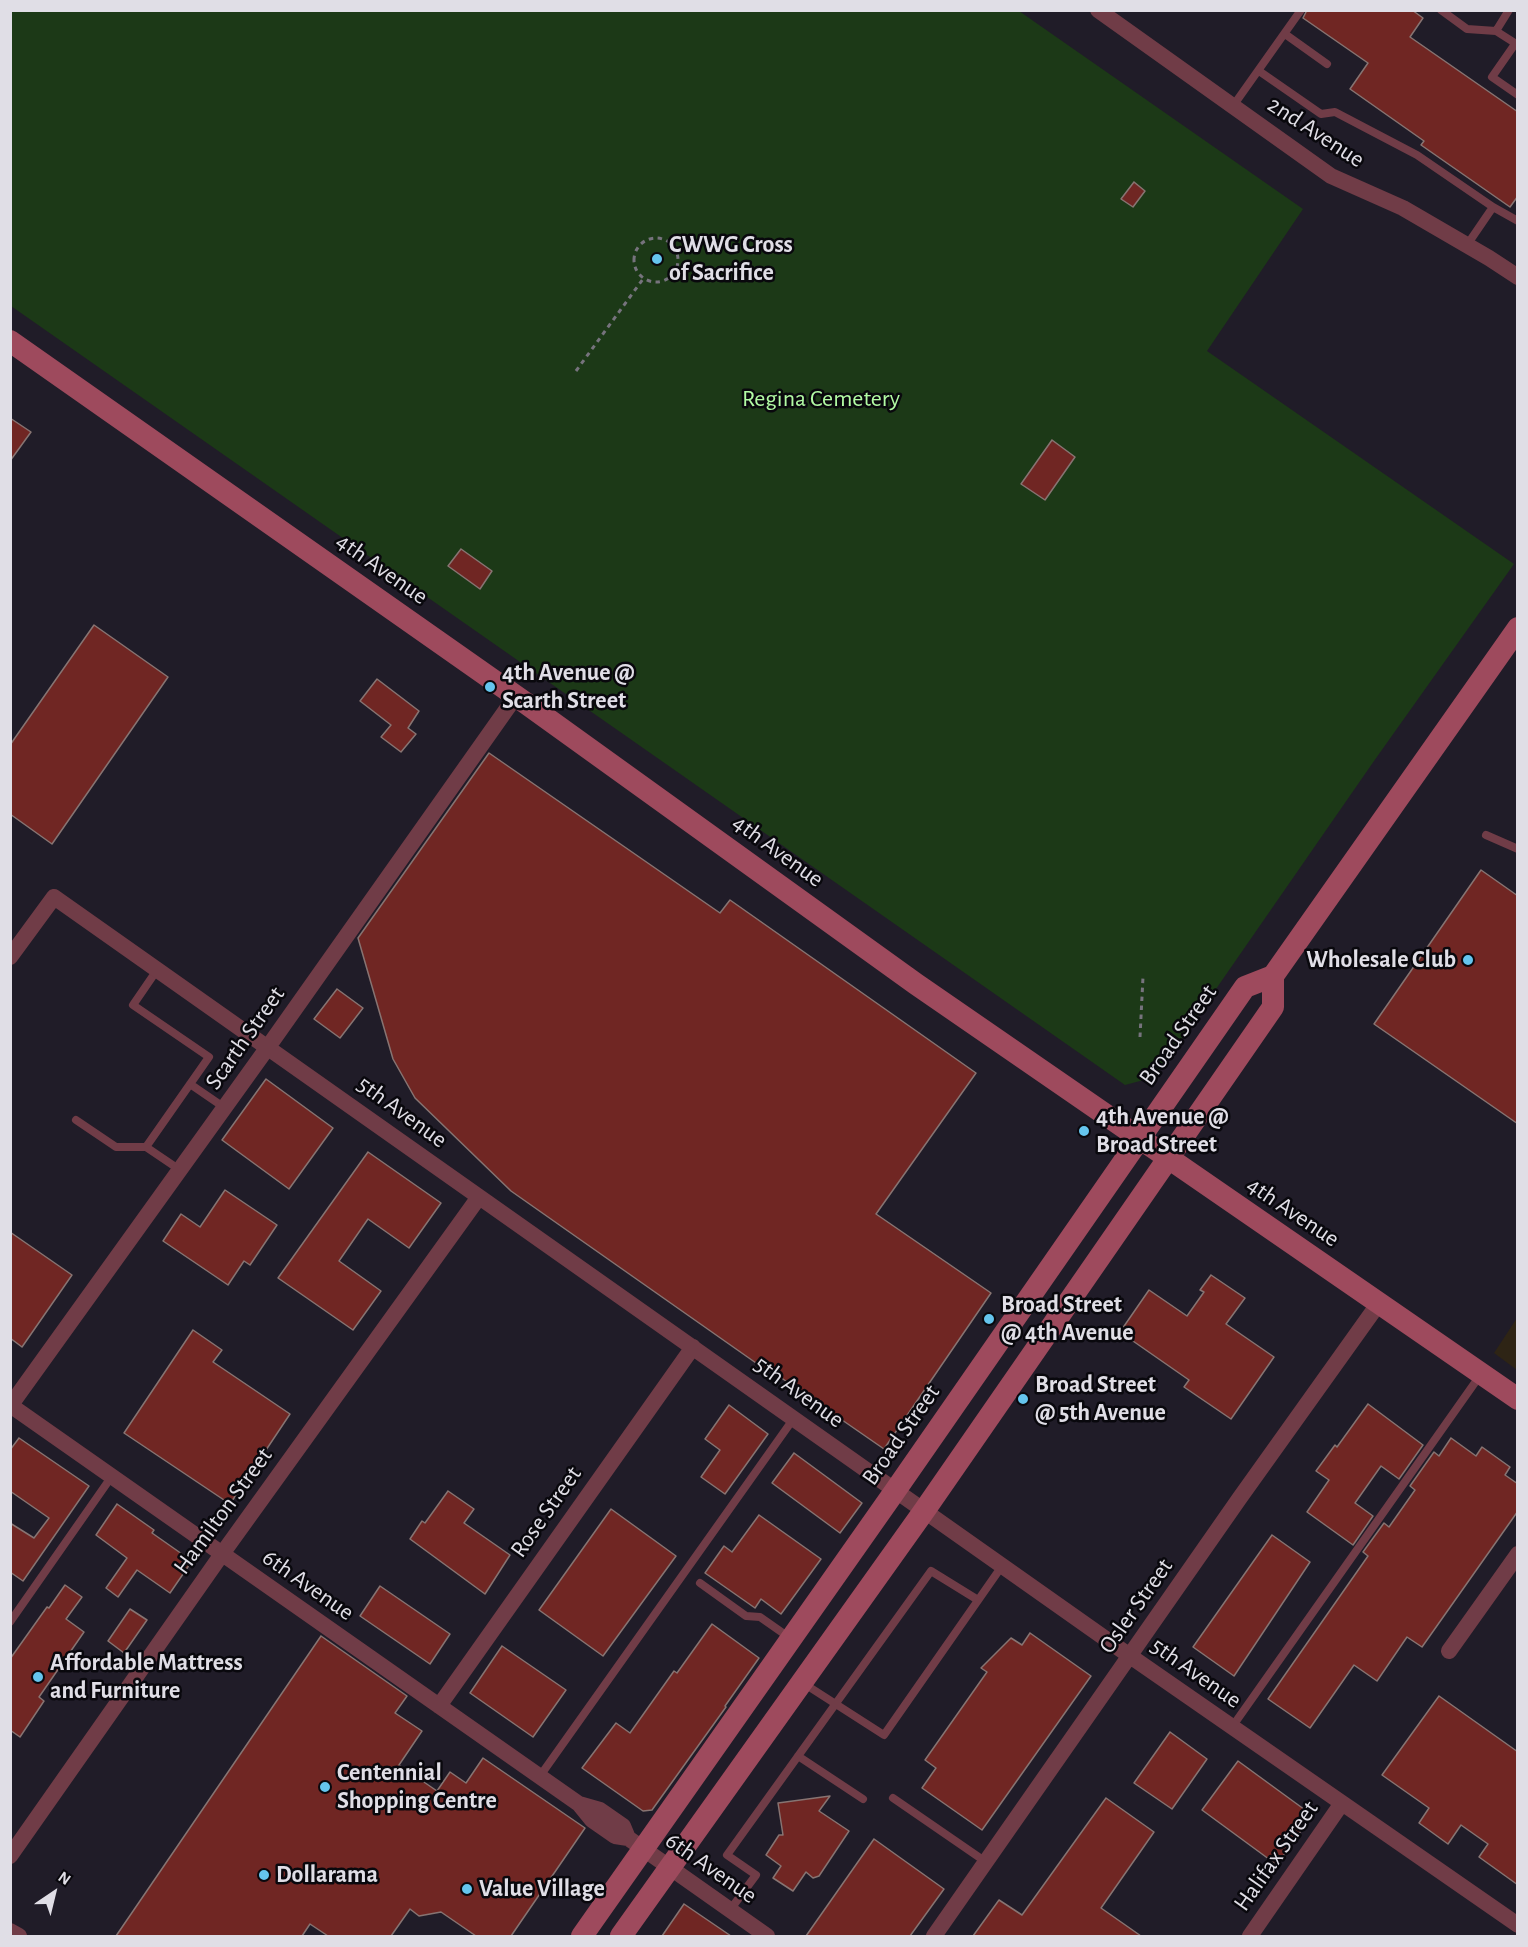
<!DOCTYPE html>
<html>
<head>
<meta charset="utf-8">
<style>
	body { margin:0 }
	#map { position:relative; width:1528px; height:1947px; overflow:hidden; background:#201c28; font-family:"Alegreya Sans",sans-serif }
	canvas { display:block }
	.frame { position:absolute; inset:0; border:12px solid #e0dee6; pointer-events:none }
	.north { position:absolute; left:24px; top:1863px; width:60px; height:60px; -webkit-text-stroke:4px #09080d; paint-order:stroke; rotate:35deg; font-size:16px; font-weight:700; line-height:24px; text-align:center; color:#e0dee6 }
	.north::after { content:''; display:block; margin:auto; width:21px; height:27px; background:#e0dee6; clip-path:polygon(50% 0,100% 100%,50% 72%,0 100%) }
</style>
</head>
<body>
<div id="map">
<canvas width="1528" height="1947"></canvas>
<div class="frame"></div>
<div class="north">N</div>
</div>
<script>
const context = document.querySelector('canvas').getContext('2d');
context.lineJoin = 'round';
function paint(path, color) { context.fillStyle = color; context.fill(path, 'evenodd'); }
const poly = rows => new Path2D(rows.map(r => 'M' + r).join(''));
function trace(path, color, width, dash) { context.strokeStyle = color; context.lineWidth = width; context.lineCap = dash ? 'butt' : 'round'; context.setLineDash(dash || []); context.stroke(path); }
function write(font, color, halo, rows, align = 'center') {
  context.font = font + ' "Alegreya Sans",sans-serif'; context.lineWidth = 5; context.setLineDash([]); context.textBaseline = 'middle'; context.strokeStyle = halo; context.fillStyle = color; for (const [text, x, y, turn = 0] of rows) {
    context.save(); context.translate(x, y); context.rotate((+turn || 0) * Math.PI / 180); context.textAlign = isNaN(turn) ? turn : align; if (halo) context.strokeText(text, 0, 0); context.fillText(text, 0, 0); context.restore();
  }
}
const industrial = poly([
	[1517,1318,1517,1370,1494,1353]
]);
const green = poly([
	[11,11,1019,11,1303,209,1207,351,1514,564,1374,761,1155,1077,1125,1085,11,306]
]);
const building = poly([
	[1307,10,1412,10,1423,18,1410,37,1518,112,1518,196,1510,207,1421,145,1424,141,1350,89,1368,63,1303,18,1307,10],
	[1134,182,1145,191,1133,207,1121,199,1134,182],
	[10,418,31,432,10,461,10,418],
	[1052,440,1075,457,1045,500,1021,484,1052,440],
	[461,549,492,571,480,589,448,566,461,549],
	[94,625,168,677,52,844,10,814,10,745,94,625],
	[377,679,419,711,408,728,416,734,401,752,381,737,391,725,360,701,377,679],
	[489,753,720,913,730,900,976,1073,876,1214,991,1293,884,1449,767,1368,766,1370,511,1191,415,1098,393,1059,358,938,489,753],
	[1481,870,1518,896,1518,1124,1374,1024,1481,870],
	[337,989,363,1008,340,1038,314,1019,337,989],
	[266,1079,333,1128,289,1189,222,1140,266,1079],
	[368,1152,441,1203,409,1248,368,1219,339,1261,381,1291,353,1330,278,1278,368,1152],
	[225,1190,277,1225,250,1265,244,1261,228,1285,163,1241,181,1214,200,1227,225,1190],
	[10,1232,72,1275,22,1347,10,1338,10,1232],
	[1211,1275,1245,1298,1226,1324,1274,1357,1231,1419,1184,1387,1189,1380,1120,1332,1149,1290,1187,1316,1204,1292,1200,1290,1211,1275],
	[193,1330,222,1350,213,1362,290,1414,230,1504,124,1433,193,1330],
	[1368,1404,1423,1445,1399,1479,1381,1466,1355,1503,1373,1516,1353,1545,1307,1512,1329,1480,1316,1471,1335,1445,1337,1447,1368,1404],
	[729,1405,768,1434,725,1494,701,1477,720,1450,705,1439,729,1405],
	[19,1438,89,1486,23,1581,10,1572,10,1523,34,1538,49,1518,10,1491,10,1450,19,1438],
	[1451,1438,1476,1456,1482,1447,1510,1467,1505,1475,1518,1484,1518,1511,1422,1647,1407,1637,1377,1681,1354,1665,1310,1728,1268,1699,1368,1556,1363,1552,1384,1523,1389,1527,1415,1490,1410,1486,1434,1452,1439,1456,1451,1438],
	[794,1453,862,1503,840,1533,772,1483,794,1453],
	[448,1491,474,1509,464,1523,510,1555,485,1594,410,1539,422,1521,425,1523,448,1491],
	[117,1504,154,1530,152,1533,192,1561,170,1593,137,1570,118,1597,106,1588,127,1558,96,1535,117,1504],
	[611,1509,676,1556,603,1656,539,1610,611,1509],
	[759,1515,821,1559,781,1614,761,1599,755,1608,705,1573,724,1546,732,1552,759,1515],
	[1272,1535,1310,1562,1234,1676,1193,1647,1272,1535],
	[65,1585,82,1597,66,1619,84,1632,39,1697,44,1701,20,1737,10,1730,10,1659,47,1607,49,1608,65,1585],
	[380,1586,450,1634,430,1664,360,1616,380,1586],
	[130,1609,147,1620,124,1653,108,1641,130,1609],
	[712,1624,759,1658,725,1706,726,1707,652,1810,643,1811,582,1768,616,1723,630,1733,674,1671,677,1673,712,1624],
	[1030,1633,1091,1676,982,1830,922,1788,936,1768,925,1760,987,1672,981,1668,1011,1638,1022,1645,1030,1633],
	[321,1636,407,1696,395,1713,422,1731,399,1765,437,1791,450,1772,466,1783,483,1758,585,1828,511,1936,476,1936,441,1912,419,1916,410,1909,391,1936,328,1936,310,1924,302,1936,116,1936,321,1636],
	[502,1646,566,1690,533,1737,470,1693,502,1646],
	[1439,1696,1518,1752,1518,1885,1479,1857,1488,1844,1461,1825,1448,1844,1419,1823,1429,1808,1382,1775,1439,1696],
	[1170,1732,1207,1759,1172,1809,1134,1783,1170,1732],
	[1238,1761,1312,1815,1277,1865,1202,1810,1238,1761],
	[830,1796,819,1811,849,1831,819,1876,813,1878,806,1872,793,1891,773,1878,781,1866,766,1855,779,1835,783,1835,778,1803,830,1796],
	[1106,1798,1154,1832,1101,1908,1141,1936,973,1936,999,1900,1022,1915,1106,1798],
	[874,1839,944,1889,910,1936,806,1936,874,1839],
	[684,1904,731,1936,662,1936,684,1904]
]);
const path = poly([
	'634 260a22 22 0 1 1 44 0a22 22 0 1 1-44 0Z',
	[576,371,643,279],
	[1140,1037,1143,977]
]);
const service = poly([
	[1441,10,1467,29,1496,31],
	[1509,10,1496,31,1518,45],
	[1285,34,1327,64],
	[1515,44,1492,77,1518,95],
	[1259,71,1321,114,1335,112,1417,155,1493,207,1518,221],
	[1233,106,1301,10],
	[1467,245,1493,207],
	[1486,835,1518,849],
	[157,970,133,1005,209,1057,146,1147,180,1170],
	[190,1084,225,1108],
	[76,1120,116,1147,146,1147],
	[700,1583,746,1616,760,1617,790,1638],
	[10,1622,112,1476],
	[803,1683,884,1735,1002,1566],
	[1232,1727,1481,1374],
	[798,1756,863,1799],
	[540,1776,794,1418],
	[893,1798,986,1862],
	[730,1910,756,1875,727,1855,931,1571,978,1600]
]);
const minor = poly([
	[1098,10,1331,176,1403,208,1489,258,1518,277],
	[10,957,54,897,1130,1656,1518,1925],
	[10,1405,579,1804,592,1820,615,1836,628,1838,767,1936],
	[10,1406,268,1047,516,696],
	[1449,1651,1518,1554],
	[439,1706,693,1347],
	[579,1804,600,1810,623,1826,628,1838],
	[10,1856,222,1554,479,1197],
	[10,1931,19,1936],
	[934,1936,1239,1499,1379,1303],
	[1250,1936,1342,1803]
]);
const secondary = poly([
	[10,341,520,699,916,984,1518,1399],
	[582,1936,895,1491,1245,987,1273,976,1518,628],
	[621,1936,924,1511,1273,1007,1273,976]
]);
const markers = [
	[657,259,6,"#65c5ee"],
	[490,687,6,"#65c5ee"],
	[1468,960,6,"#65c5ee"],
	[1084,1131,6,"#65c5ee"],
	[989,1319,6,"#65c5ee"],
	[1023,1399,6,"#65c5ee"],
	[38,1677,6,"#65c5ee"],
	[325,1787,6,"#65c5ee"],
	[264,1875,6,"#65c5ee"],
	[467,1889,6,"#65c5ee"]
];
const streetNames = [
	["2nd Avenue",1316,132,33],
	["4th Avenue",382,569,35],
	["4th Avenue",778,851,36],
	["Broad Street",1178,1035,-55],
	["Scarth Street",245,1038,-55],
	["5th Avenue",402,1112,36],
	["4th Avenue",1293,1212,34],
	["5th Avenue",799,1392,36],
	["Broad Street",901,1435,-55],
	["Hamilton Street",223,1511,-54],
	["Rose Street",546,1512,-55],
	["6th Avenue",308,1585,35],
	["Osler Street",1136,1606,-55],
	["5th Avenue",1196,1673,35],
	["Halifax Street",1276,1856,-55],
	["6th Avenue",711,1868,35]
];
const poiNames = [
	["CWWG Cross",669,245],
	["of Sacrifice",669,273],
	["4th Avenue @",502,673],
	["Scarth Street",502,701],
	["Wholesale Club",1456,960,"right"],
	["4th Avenue @",1096,1117],
	["Broad Street",1096,1145],
	["Broad Street",1001,1305],
	["@ 4th Avenue",1001,1333],
	["Broad Street",1035,1385],
	["@ 5th Avenue",1035,1413],
	["Affordable Mattress",50,1663],
	["and Furniture",50,1691],
	["Centennial",337,1773],
	["Shopping Centre",337,1801],
	["Dollarama",276,1875],
	["Value Village",479,1889]
];
const parkNames = [
	["Regina Cemetery",821,399]
];
paint(industrial, '#2e2415');
paint(green, '#1c3917');
paint(building, '#702623');
trace(building, '#877472', 1.5);
trace(path, '#76737d', 3, [4.5, 4.5]);
trace(service, '#703c47', 8);
trace(minor, '#703c47', 16);
trace(secondary, '#9e4a5d', 22);
for (const [x, y, r, color] of markers) { const dot = new Path2D(); dot.arc(x, y, r, 0, 2 * Math.PI); context.fillStyle = color; context.fill(dot); trace(dot, '#09080d', 2); }
write('24px', '#e0dee6', '#09080d', streetNames);
write('bold 24px', '#e0dee6', '#09080d', poiNames, 'left');
write('24px', '#b2fba4', '#09080d', parkNames);
</script>
</body>
</html>
